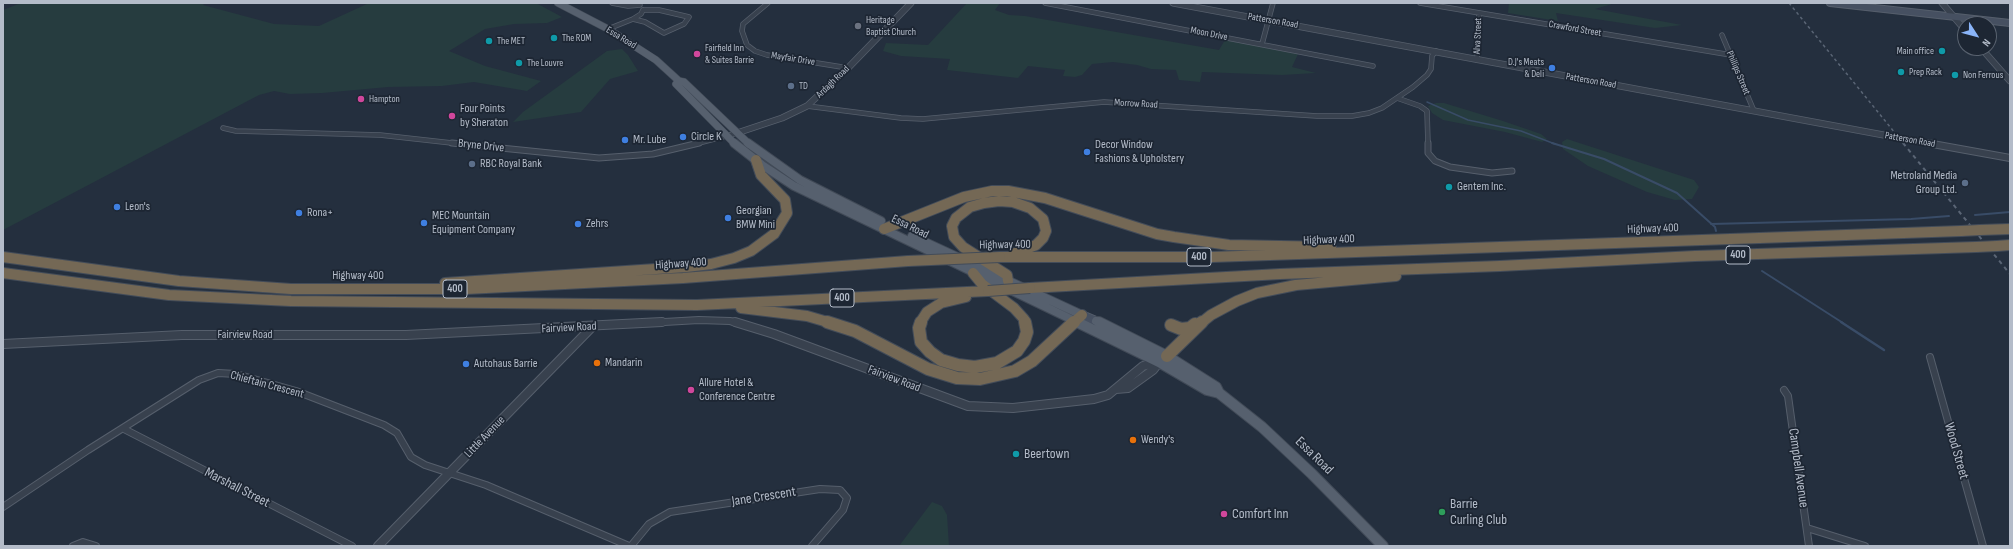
<!DOCTYPE html>
<html>
<head>
<meta charset="utf-8">
<style>
	body { margin:0 }
	#map { position:relative; width:2013px; height:549px; overflow:hidden; background:#242f3e; font-family:"Sofia Sans Condensed",sans-serif }
	canvas { display:block }
	.frame { position:absolute; inset:0; border:4px solid #b4bcc9; pointer-events:none }
	.north { position:absolute; left:1957px; top:16px; width:40px; height:40px; box-sizing:border-box; background:#1d2633; border:1px solid #59626f; border-radius:50%; rotate:126deg; font-size:11px; font-weight:700; line-height:16px; text-align:center; color:#b4bcc9 }
	.north::after { content:''; display:block; margin:auto; width:14px; height:18px; background:#8ab4f8; clip-path:polygon(50% 0,100% 100%,50% 72%,0 100%) }
</style>
</head>
<body>
<div id="map">
<canvas width="2013" height="549"></canvas>
<div class="frame"></div>
<div class="north">N</div>
</div>
<script>
const context = document.querySelector('canvas').getContext('2d');
context.lineJoin = 'round';
function paint(path, color) { context.fillStyle = color; context.fill(path, 'evenodd'); }
const poly = rows => new Path2D(rows.map(r => 'M' + r).join(''));
function trace(path, color, width, dash) { context.strokeStyle = color; context.lineWidth = width; context.lineCap = dash ? 'butt' : 'round'; context.setLineDash(dash || []); context.stroke(path); }
function write(font, color, halo, rows, align = 'center') {
  context.font = font + ' "Sofia Sans Condensed",sans-serif'; context.lineWidth = 3.5; context.setLineDash([]); context.textBaseline = 'middle'; context.strokeStyle = halo; context.fillStyle = color; for (const [text, x, y, turn = 0] of rows) {
    context.save(); context.translate(x, y); context.rotate((+turn || 0) * Math.PI / 180); context.textAlign = isNaN(turn) ? turn : align; if (halo) context.strokeText(text, 0, 0); context.fillText(text, 0, 0); context.restore();
  }
}
const green = poly([
	[21,3,205,3,203,5,274,24,319,26,369,3,536,3,562,17,547,23,514,24,485,29,449,51,485,66,541,81,527,91,474,82,442,86,388,87,322,93,290,94,274,91,259,95,3,230,3,10],
	[967,3,1000,3,995,10,1009,15,1025,16,1219,50,1225,40,1298,54,1292,67,1316,73,1282,75,1202,72,1200,82,1179,80,1176,70,1151,69,1137,65,1113,62,1092,64,1082,75,1075,77,1063,76,1065,70,1028,66,1018,78,947,70,950,59,901,56,883,51,886,43,928,45],
	[1509,3,1615,3,1595,9,1682,25,1655,28,1556,13,1558,21,1508,13],
	[622,49,628,55,638,71,610,79,581,112,513,122,523,112,607,51],
	[1436,103,1444,103,1503,121,1541,134,1547,139,1542,142,1505,132,1443,120,1432,113,1428,106],
	[1567,139,1694,180,1699,187,1692,199,1675,200,1647,192,1588,166,1563,149,1562,142],
	[932,502,942,506,947,515,949,546,899,546]
]);
const streamFar2 = poly([
	[1427,102,1468,120,1521,131,1555,144]
]);
const streamFar1 = poly([
	[1552,143,1604,159,1677,193,1715,227,1716,231],
	[1975,215,2010,212],
	[1711,224,1911,219,1949,216],
	[1762,271,1843,323]
]);
const stream = poly([
	[1841,322,1884,350]
]);
const minorFar2 = poly([
	[612,3,628,6,640,5],
	[768,3,743,24,742,31,747,45,755,51,767,55,848,68],
	[1045,3,1373,66],
	[1420,3,1731,55],
	[633,19,645,22,664,33,684,24,689,17,659,10,643,10],
	[608,29,633,19,641,14,643,10],
	[1722,35,1754,111],
	[1262,44,1273,3],
	[1477,60,1479,13],
	[1397,98,1420,106,1427,111,1428,144],
	[807,106,901,118,923,119,1104,102,1317,116,1352,116,1369,113,1382,108,1413,87,1427,75,1431,69,1432,56,1436,51],
	[223,128,236,131,380,135,461,144],
	[695,144,737,133]
]);
const minorFar1 = poly([
	[452,143,599,158,653,154,699,143],
	[1428,143,1428,153,1435,161,1450,167,1492,173,1512,171]
]);
const minor = poly([
	[1930,357,1983,546],
	[1784,390,1788,396,1809,546],
	[124,429,352,546],
	[3,507,88,450,199,380,218,373,236,374,296,391,384,425,397,433,411,457,425,465,486,485,629,546],
	[1807,528,1865,546],
	[73,546,83,542,96,546],
	[631,546,649,524,670,512,820,489,840,490,847,498,843,510,812,546]
]);
const tertiaryFar2 = poly([
	[1173,3,1932,144],
	[1942,3,1965,30],
	[1981,48,2010,81],
	[737,133,782,118,807,106,848,68,911,3]
]);
const tertiaryFar1 = poly([
	[1927,143,2010,158],
	[647,323,699,320,730,321,738,323]
]);
const tertiary = poly([
	[735,322,774,334,968,406,1013,408,1094,399,1108,395,1143,366,1158,362],
	[3,344,182,335,406,335,662,322],
	[1116,389,1128,388,1153,370,1160,361],
	[378,546,592,327]
]);
const secondaryFar1 = poly([
	[1830,3,2010,23]
]);
const secondary = poly([
	[1082,315,1096,321]
]);
const primaryFar2 = poly([
	[558,3,608,29,656,60,679,81,684,82,749,144],
	[679,81,676,84,735,144]
]);
const primaryFar1 = poly([
	[734,143,762,165,794,186,1079,323],
	[748,143,800,180,881,221],
	[912,236,1082,315],
	[1096,321,1101,323]
]);
const primary = poly([
	[1077,322,1159,362,1207,390,1219,393],
	[1099,322,1167,356,1216,387,1219,393,1262,427,1312,474,1383,546]
]);
const motorwayFar1 = poly([
	[884,229,964,197,992,191,1008,191,1045,198,1157,234,1174,237,1229,245,1331,247],
	[1980,230,2010,229],
	[1997,246,2010,245],
	[3,257,179,281,291,289,466,289,683,278,908,261],
	[1000,257,1212,257,1961,231],
	[3,273,169,295,291,301,697,305,988,291],
	[973,273,982,284,1014,308,1024,319,1025,323],
	[1008,281,1007,275,963,247,954,237,952,226,956,218,970,207,984,203,999,201,1013,202,1030,208,1043,219,1046,231,1043,238,1036,245,1013,254],
	[445,283,686,267,711,264,734,258,751,251,774,234,787,213,785,200,761,175,756,160],
	[1030,288,1280,274,1500,266,1695,256,1976,247],
	[741,308,807,316,831,323],
	[920,323,927,312,941,303,966,297],
	[1073,323,1082,315],
	[1201,323,1211,315,1237,301,1257,293,1296,285,1396,276]
]);
const motorway = poly([
	[827,322,855,331,928,369,957,378,980,379,1015,371,1032,361,1074,322],
	[921,322,919,328,921,342,930,352,941,360,958,365,975,367,997,363,1017,351,1024,341,1027,332,1025,322],
	[1171,325,1181,329,1190,328,1195,324],
	[1167,356,1202,322]
]);
const railFar1 = poly([
	[1789,3,1904,144]
]);
const rail = poly([
	[1903,143,2010,274]
]);
const motorwayBridge = poly([
	[1961,231,1980,230],
	[1976,247,1997,246],
	[908,261,1000,257],
	[988,291,1030,288]
]);
const markers = [
	[858,26,4,"#6b7280"],
	[554,38,4,"#0f9aa8"],
	[489,41,4,"#0f9aa8"],
	[1942,51,4,"#0f9aa8"],
	[697,54,4,"#d1479c"],
	[519,63,4,"#0f9aa8"],
	[1552,68,4,"#3f7fe0"],
	[1901,72,4,"#0f9aa8"],
	[1955,75,4,"#0f9aa8"],
	[791,86,4,"#5c6f8a"],
	[361,99,4,"#d1479c"],
	[452,116,4,"#d1479c"],
	[683,137,4,"#3f7fe0"],
	[625,140,4,"#3f7fe0"],
	[1087,152,4,"#3f7fe0"],
	[472,164,4,"#5c6f8a"],
	[1965,183,4,"#5c6f8a"],
	[1449,187,4,"#0f9aa8"],
	[117,207,4,"#3f7fe0"],
	[299,213,4,"#3f7fe0"],
	[728,218,4,"#3f7fe0"],
	[424,223,4,"#3f7fe0"],
	[578,224,4,"#3f7fe0"],
	[597,363,4,"#e8710a"],
	[466,364,4,"#3f7fe0"],
	[691,390,4,"#d1479c"],
	[1133,440,4,"#e8710a"],
	[1016,454,4,"#0f9aa8"],
	[1442,512,4,"#2e9e5b"],
	[1224,514,4,"#d1479c"]
];
const farPoinames = [
	["Heritage",866,20],
	["Baptist Church",866,32],
	["The ROM",562,38],
	["The MET",497,41],
	["Fairfield Inn",705,48],
	["& Suites Barrie",705,60],
	["Main office",1934,51,"right"],
	["D.J's Meats",1544,62,"right"],
	["& Deli",1544,74,"right"],
	["The Louvre",527,63],
	["Prep Rack",1909,72],
	["Non Ferrous",1963,75],
	["TD",799,86],
	["Hampton",369,99]
];
const farStreetnames = [
	["Patterson Road",1273,21,10],
	["Crawford Street",1575,29,10],
	["Moon Drive",1209,34,11],
	["Alva Street",1478,36,-88],
	["Essa Road",621,38,31],
	["Mayfair Drive",793,59,9],
	["Phillips Street",1738,73,67],
	["Patterson Road",1591,81,10],
	["Ardagh Road",833,82,-44],
	["Morrow Road",1136,104,3],
	["Patterson Road",1910,140,10]
];
const shields = [
	[1738,255,24],
	[1199,257,24],
	[455,289,24],
	[842,298,24]
];
const shieldNames = [
	["400",1738,255],
	["400",1199,257],
	["400",455,289],
	["400",842,298]
];
const poiNames = [
	["Four Points",460,109],
	["by Sheraton",460,123],
	["Circle K",691,137],
	["Mr. Lube",633,140],
	["Decor Window",1095,145],
	["Fashions & Upholstery",1095,159],
	["RBC Royal Bank",480,164],
	["Metroland Media",1957,176,"right"],
	["Group Ltd.",1957,190,"right"],
	["Gentem Inc.",1457,187],
	["Leon's",125,207],
	["Georgian",736,211],
	["BMW Mini",736,225],
	["Rona+",307,213],
	["MEC Mountain",432,216],
	["Equipment Company",432,230],
	["Zehrs",586,224],
	["Mandarin",605,363],
	["Autohaus Barrie",474,364],
	["Allure Hotel &",699,383],
	["Conference Centre",699,397],
	["Wendy's",1141,440]
];
const streetNames = [
	["Bryne Drive",481,146,6],
	["Essa Road",910,227,26],
	["Highway 400",1653,229,-2],
	["Highway 400",1329,240,-2],
	["Highway 400",1005,245,-1],
	["Highway 400",681,264,-4],
	["Highway 400",358,276],
	["Fairview Road",569,328,-3],
	["Fairview Road",245,335],
	["Fairview Road",894,379,21],
	["Chieftain Crescent",267,385,15],
	["Little Avenue",485,437,-46]
];
const nearStreetnames = [
	["Wood Street",1956,451,74],
	["Essa Road",1314,456,44],
	["Campbell Avenue",1798,468,82],
	["Marshall Street",237,488,27],
	["Jane Crescent",764,497,-9]
];
const nearPoinames = [
	["Beertown",1024,454],
	["Barrie",1450,504],
	["Curling Club",1450,520],
	["Comfort Inn",1232,514]
];
paint(green, '#263c3f');
trace(streamFar2, '#394c67', 1.5);
trace(streamFar1, '#394c67', 2);
trace(stream, '#394c67', 2.5);
trace(minorFar2, '#565f6c', 5.5);
trace(minorFar1, '#565f6c', 7);
trace(minor, '#565f6c', 8);
trace(tertiaryFar2, '#565f6c', 7);
trace(tertiaryFar1, '#565f6c', 8);
trace(tertiary, '#565f6c', 10);
trace(secondaryFar1, '#565f6c', 8);
trace(secondary, '#565f6c', 10);
trace(primaryFar2, '#414a57', 8);
trace(primaryFar1, '#414a57', 10);
trace(primary, '#414a57', 12);
trace(motorwayFar1, '#434c59', 12);
trace(motorway, '#434c59', 14);
trace(minorFar2, '#38414e', 4);
trace(minorFar1, '#38414e', 5);
trace(minor, '#38414e', 6);
trace(tertiaryFar2, '#38414e', 5.5);
trace(tertiaryFar1, '#38414e', 6);
trace(tertiary, '#38414e', 8);
trace(secondaryFar1, '#465061', 6);
trace(secondary, '#465061', 8);
trace(primaryFar2, '#56606e', 7);
trace(primaryFar1, '#56606e', 8);
trace(primary, '#56606e', 10);
trace(motorwayFar1, '#746855', 10);
trace(motorway, '#746855', 12);
trace(railFar1, '#5a6575', 1.5, [3, 3]);
trace(rail, '#5a6575', 2, [4, 4]);
trace(motorwayBridge, '#434c59', 12, []);
trace(motorwayBridge, '#746855', 10);
for (const [x, y, r, color] of markers) { const dot = new Path2D(); dot.arc(x, y, r, 0, 2 * Math.PI); context.fillStyle = color; context.fill(dot); trace(dot, '#1d2633', 1.5); }
write('10px', '#b4bcc9', '#1d2633', farPoinames, 'left');
write('10px', '#b4bcc9', '#1d2633', farStreetnames);
for (const [x, y, w] of shields) { const box = new Path2D(); box.roundRect(x - w / 2, y - 9, w, 18, 3); context.fillStyle = '#1d2633'; context.fill(box); trace(box, '#b4bcc9', 1); }
write('bold 11px', '#b4bcc9', null, shieldNames);
write('12px', '#b4bcc9', '#1d2633', poiNames, 'left');
write('12px', '#b4bcc9', '#1d2633', streetNames);
write('14px', '#b4bcc9', '#1d2633', nearStreetnames);
write('14px', '#b4bcc9', '#1d2633', nearPoinames, 'left');
</script>
</body>
</html>
